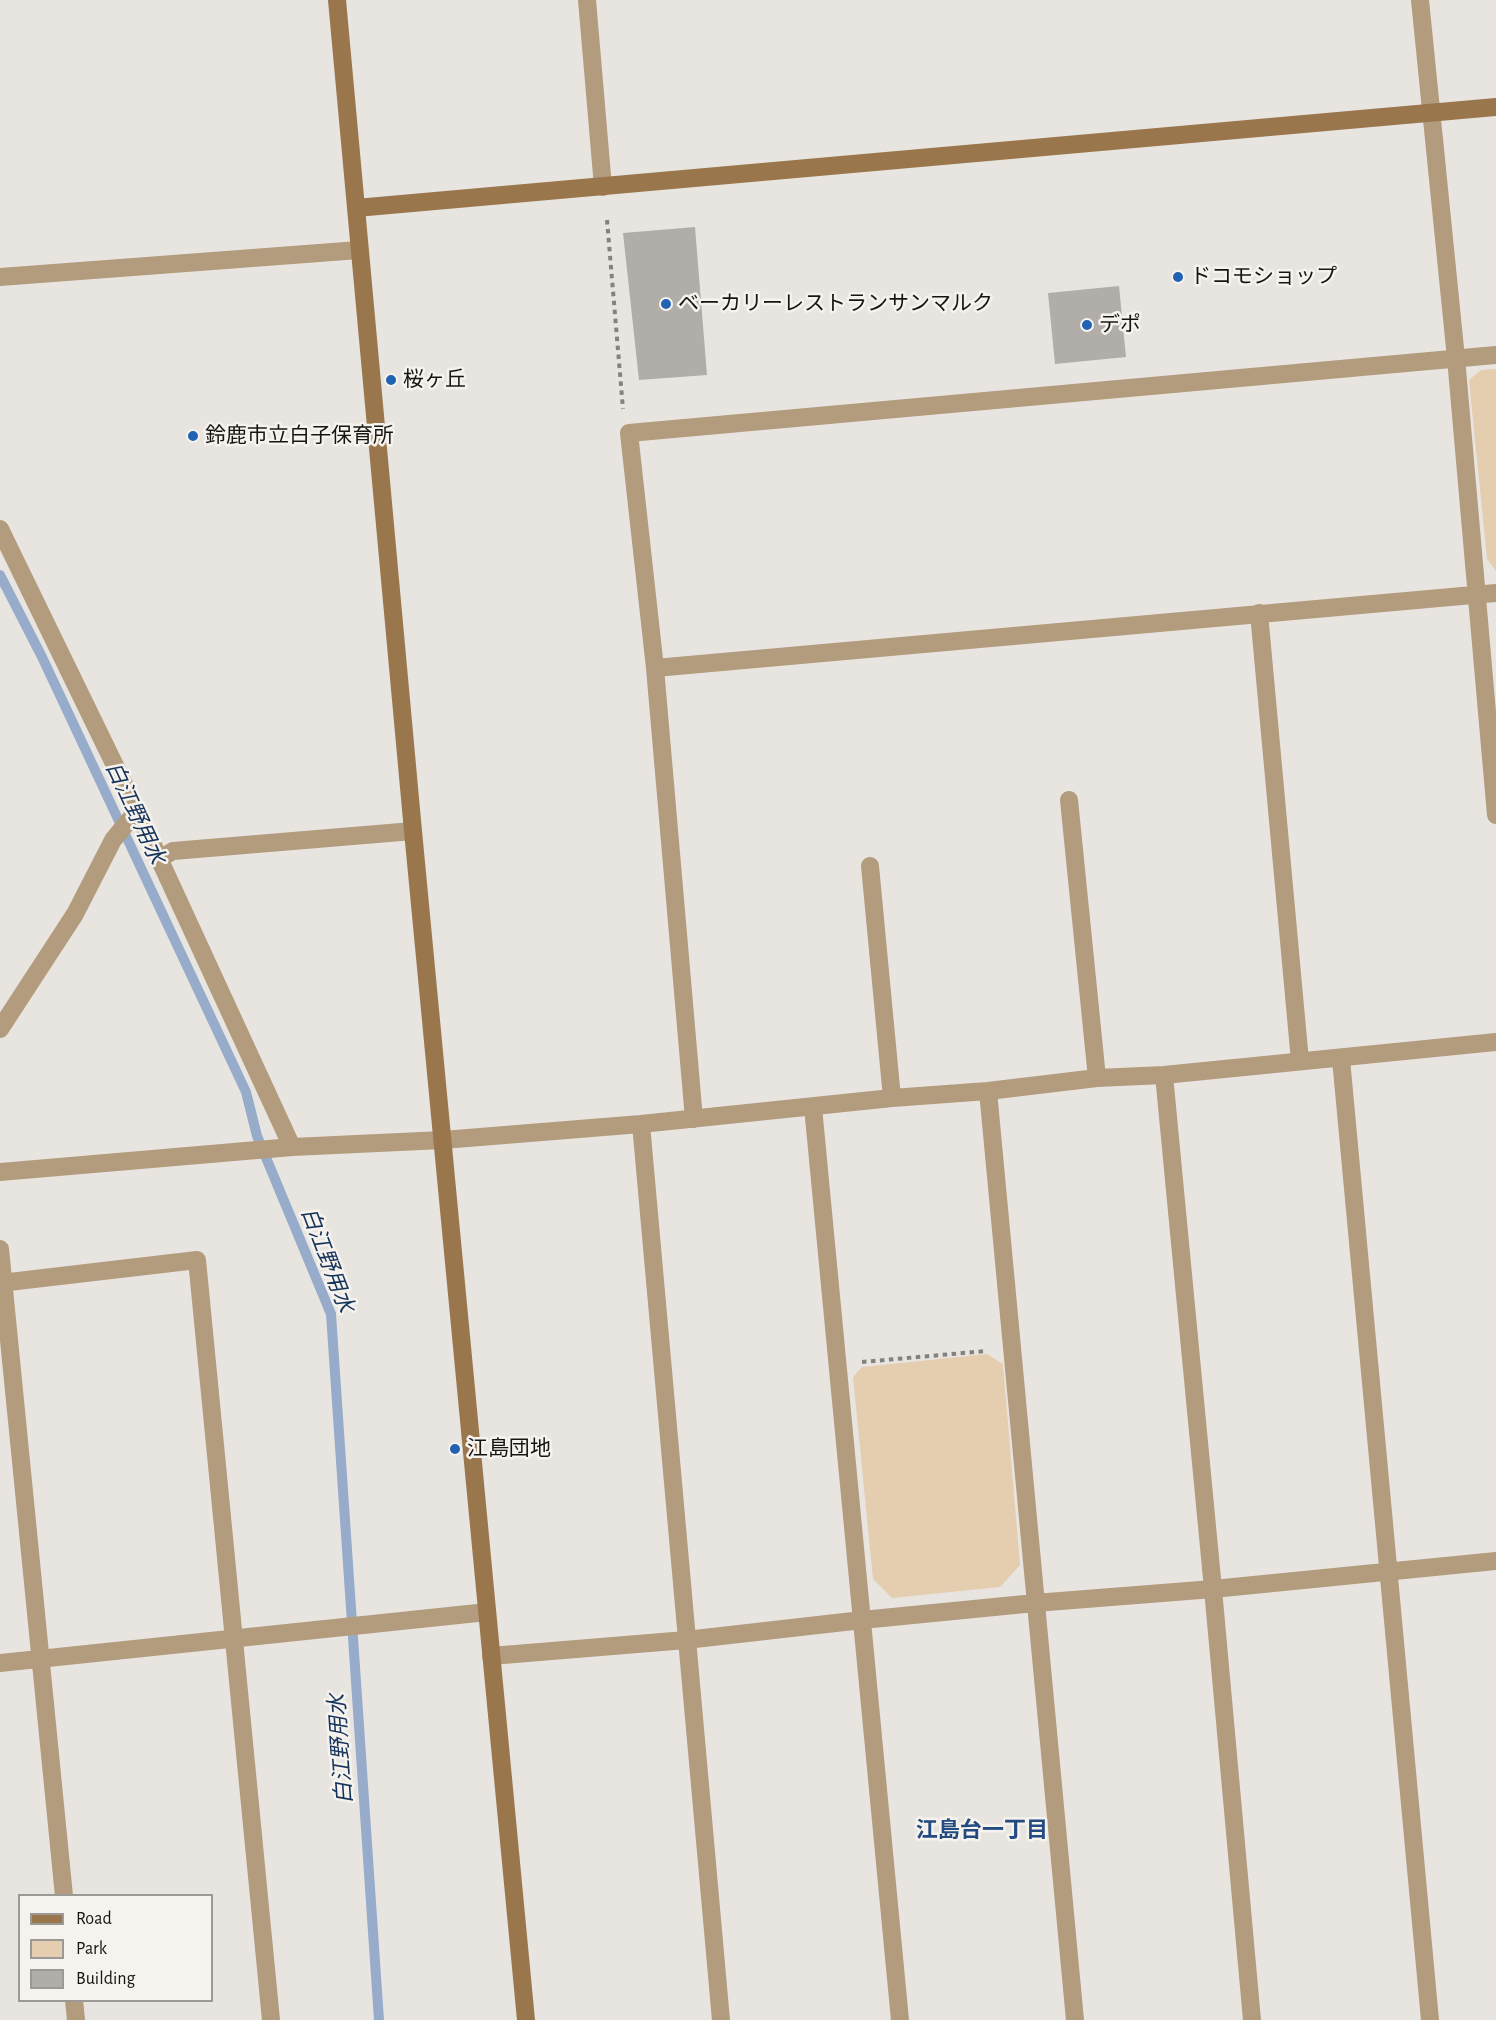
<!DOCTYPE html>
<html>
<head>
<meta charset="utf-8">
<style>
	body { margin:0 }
	#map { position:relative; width:1496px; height:2020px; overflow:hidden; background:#e8e5e0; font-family:"Alegreya Sans",sans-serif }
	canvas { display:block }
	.legend { position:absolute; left:18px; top:1894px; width:195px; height:108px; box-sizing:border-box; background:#f6f2ed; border:2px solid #9c9a96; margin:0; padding:8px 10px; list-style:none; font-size:18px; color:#161513 }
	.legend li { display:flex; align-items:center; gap:12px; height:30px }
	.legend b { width:30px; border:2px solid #9c9a96 }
</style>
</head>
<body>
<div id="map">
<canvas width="1496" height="2020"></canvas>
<ul class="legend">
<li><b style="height:8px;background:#99764b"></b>Road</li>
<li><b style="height:16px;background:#e5cdb0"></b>Park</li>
<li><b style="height:16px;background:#b1ada9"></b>Building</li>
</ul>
</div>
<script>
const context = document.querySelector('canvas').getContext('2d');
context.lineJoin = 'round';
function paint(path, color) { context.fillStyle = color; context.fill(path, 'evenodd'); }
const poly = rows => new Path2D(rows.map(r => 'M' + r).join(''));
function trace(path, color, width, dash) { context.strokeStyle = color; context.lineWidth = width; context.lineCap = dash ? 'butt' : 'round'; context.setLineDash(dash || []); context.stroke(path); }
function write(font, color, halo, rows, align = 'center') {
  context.font = font + ' "Alegreya Sans","Noto Sans JP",sans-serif'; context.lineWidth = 5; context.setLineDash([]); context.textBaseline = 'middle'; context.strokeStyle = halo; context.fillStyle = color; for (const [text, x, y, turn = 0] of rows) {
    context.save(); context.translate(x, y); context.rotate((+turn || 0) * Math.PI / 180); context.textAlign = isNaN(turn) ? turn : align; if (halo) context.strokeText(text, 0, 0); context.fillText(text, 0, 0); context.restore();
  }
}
const green = poly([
	[1496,369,1496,571,1487,559,1469,380,1481,370],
	[987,1354,1003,1364,1020,1565,1000,1587,892,1598,873,1579,853,1377,862,1367]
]);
const stream = poly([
	[0,575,42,657,246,1092,257,1136,331,1314,379,2020]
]);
const building = poly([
	[695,227,707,375,639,380,623,233],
	[1119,286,1126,357,1055,364,1048,293]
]);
const path = poly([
	[607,220,623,409],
	[862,1362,986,1351]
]);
const lane = poly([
	[159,859,173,851,413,831]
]);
const street = poly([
	[587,0,603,187],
	[1420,0,1456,358,1496,815],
	[0,277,359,250],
	[0,529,139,815,292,1147,443,1140,641,1124,892,1098,988,1091,1097,1078,1164,1075,1496,1042],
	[1259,613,1300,1061],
	[655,668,1496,593],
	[1069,800,1097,1078],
	[870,866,892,1098],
	[0,1029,75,914,113,840,131,818,139,815],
	[1341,1059,1430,2020],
	[1164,1075,1213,1589,1252,2020],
	[988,1091,1075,2020],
	[813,1107,900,2020],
	[694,1119,655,668,629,433,1496,355],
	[641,1124,721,2020],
	[0,1172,292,1147],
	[0,1249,64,1896],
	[0,1283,197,1260,271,2020],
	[491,1656,686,1640,862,1620,1035,1603,1213,1589,1496,1561],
	[0,1663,487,1612],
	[74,2000,76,2020]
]);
const secondary = poly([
	[337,0,413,831,526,2020],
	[356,208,1496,107]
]);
const markers = [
	[1178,277,6,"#2162b3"],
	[666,304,6,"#2162b3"],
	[1087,325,6,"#2162b3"],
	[391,380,6,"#2162b3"],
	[193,436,6,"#2162b3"],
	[455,1449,6,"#2162b3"]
];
const poiNames = [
	["ドコモショップ",1190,277],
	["ベーカリーレストランサンマルク",678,304],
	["デポ",1099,325],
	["桜ヶ丘",403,380],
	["鈴鹿市立白子保育所",205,436],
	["江島団地",467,1449]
];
const waterNames = [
	["白江野用水",135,813,65],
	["白江野用水",327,1260,69],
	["白江野用水",341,1749,-94]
];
const neighbourhoodNames = [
	["江島台一丁目",982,1830]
];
paint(green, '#e5cdb0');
trace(stream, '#97acca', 10);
paint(building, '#b1ada9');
trace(path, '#84827f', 4, [4.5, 4.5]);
trace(lane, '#b39b7e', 18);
trace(street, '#b39b7e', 18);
trace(secondary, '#99764b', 18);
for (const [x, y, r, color] of markers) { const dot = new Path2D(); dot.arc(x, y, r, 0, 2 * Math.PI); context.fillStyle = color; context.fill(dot); trace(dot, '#f6f2ed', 2); }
write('21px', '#161513', '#f6f2ed', poiNames, 'left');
write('italic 22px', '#16345b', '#f6f2ed', waterNames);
write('bold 22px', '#234b81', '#f6f2ed', neighbourhoodNames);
</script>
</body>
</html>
